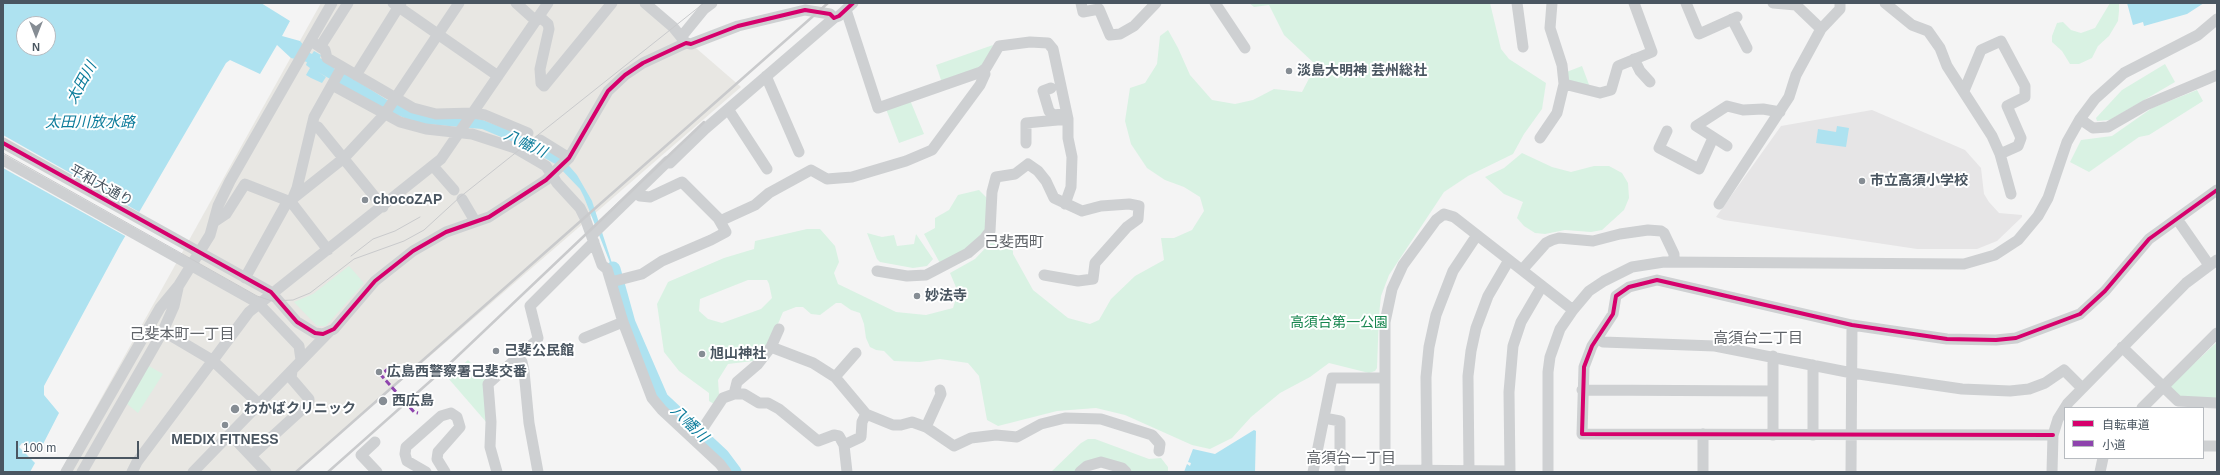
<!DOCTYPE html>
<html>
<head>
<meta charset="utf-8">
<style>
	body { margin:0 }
	#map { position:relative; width:2220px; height:475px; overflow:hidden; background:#f4f4f4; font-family:Helvetica,"Noto Sans JP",sans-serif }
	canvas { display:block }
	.frame { position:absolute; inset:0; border:4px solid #4a5661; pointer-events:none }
	.legend { position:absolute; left:2064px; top:407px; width:140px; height:52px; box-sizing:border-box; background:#fff; border:1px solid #b7bbc0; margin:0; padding:5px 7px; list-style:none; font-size:12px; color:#4a5661 }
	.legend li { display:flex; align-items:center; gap:8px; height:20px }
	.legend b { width:20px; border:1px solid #b7bbc0 }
	.north { position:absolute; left:16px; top:16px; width:40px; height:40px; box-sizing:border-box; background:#fff; border:1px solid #b7bbc0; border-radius:50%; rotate:180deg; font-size:11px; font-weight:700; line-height:16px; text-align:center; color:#4a5661 }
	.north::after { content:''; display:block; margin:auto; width:14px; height:18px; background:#868d94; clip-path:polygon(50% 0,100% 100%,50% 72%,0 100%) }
	.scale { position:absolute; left:16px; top:441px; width:123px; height:18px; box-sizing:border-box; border:2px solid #4a5661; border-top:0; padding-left:5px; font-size:12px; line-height:14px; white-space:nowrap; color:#4a5661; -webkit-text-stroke:3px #fff; paint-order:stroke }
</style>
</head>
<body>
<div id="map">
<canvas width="2220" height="475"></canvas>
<div class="frame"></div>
<ul class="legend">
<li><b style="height:5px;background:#d6006c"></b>自転車道</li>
<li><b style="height:5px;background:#8e44ad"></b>小道</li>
</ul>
<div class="north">N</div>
<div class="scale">100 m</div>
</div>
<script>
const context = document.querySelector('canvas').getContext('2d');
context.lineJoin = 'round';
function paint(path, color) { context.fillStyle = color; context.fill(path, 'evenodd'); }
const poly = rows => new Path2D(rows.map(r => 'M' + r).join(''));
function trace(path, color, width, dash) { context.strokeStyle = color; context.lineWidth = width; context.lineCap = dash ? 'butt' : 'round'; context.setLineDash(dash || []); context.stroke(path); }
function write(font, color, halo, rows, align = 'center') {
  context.font = font + ' Helvetica,"Noto Sans JP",sans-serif'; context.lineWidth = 4; context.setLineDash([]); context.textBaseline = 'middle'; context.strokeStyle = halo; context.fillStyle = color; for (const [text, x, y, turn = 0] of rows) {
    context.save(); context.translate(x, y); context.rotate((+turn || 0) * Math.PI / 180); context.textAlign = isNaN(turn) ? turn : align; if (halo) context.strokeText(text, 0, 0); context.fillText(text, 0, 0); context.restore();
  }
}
const commercial = poly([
	[321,3,644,3,741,87,296,472,60,472]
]);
const education = poly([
	[1872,110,1965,150,1981,168,1984,194,1989,202,1999,213,2022,215,2022,217,1997,241,1977,249,1917,249,1724,220,1716,217,1781,126]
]);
const green = poly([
	[1249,3,1490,3,1501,49,1509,59,1546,83,1542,109,1524,134,1513,154,1468,176,1444,192,1389,275,1381,296,1379,315,1377,368,1375,371,1369,373,1329,363,1310,377,1280,393,1251,417,1232,438,1210,449,1192,445,1125,415,1096,408,1057,411,998,426,987,420,979,376,968,363,940,359,920,362,894,361,884,351,876,350,870,347,866,338,864,324,860,313,851,310,841,303,836,303,820,315,811,314,803,307,796,307,783,312,772,338,762,354,753,361,728,364,718,380,719,395,714,404,709,401,709,393,679,371,664,352,657,304,668,282,724,258,754,249,755,241,807,229,820,229,835,246,839,262,834,273,838,284,896,312,926,315,953,308,958,292,950,273,975,259,996,237,1013,235,1013,254,1033,290,1068,318,1090,324,1099,320,1111,299,1135,276,1164,260,1161,238,1174,238,1192,230,1204,211,1200,197,1184,187,1165,180,1147,168,1131,144,1125,121,1130,88,1145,83,1157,64,1160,36,1168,30,1178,48,1190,75,1212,100,1235,104,1253,100,1274,89,1302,92,1316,65,1284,35,1269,5,1254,7],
	[748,280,767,280,769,284,772,298,761,309,722,323,708,319,699,311,700,299],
	[2110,3,2119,3,2119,11,2118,21,2109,36,2098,46,2092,58,2079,64,2070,64,2062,51,2052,42,2052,36,2057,23,2063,22,2071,30,2081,33,2095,28],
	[993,45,984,65,942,83,936,65],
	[2165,64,2175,82,2110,120,2097,121,2096,118,2122,90],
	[1582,66,1591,90,1565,84,1564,73],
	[2197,90,2203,101,2149,135,2139,137,2089,172,2070,162,2081,140,2112,136,2152,108],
	[910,100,924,134,899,143,886,109],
	[1522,153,1552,167,1571,172,1594,166,1609,166,1622,173,1628,183,1629,198,1624,210,1602,230,1591,232,1565,230,1545,234,1535,233,1524,226,1517,218,1523,202,1504,194,1485,177,1504,168],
	[979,190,986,197,988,206,985,229,971,248,941,265,924,234,935,228,935,218,949,210,958,195],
	[867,233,882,237,894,235,897,246,914,244,916,234,933,259,927,266,913,268,880,262,877,259],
	[349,266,364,283,326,326,317,326,294,302,313,294],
	[2217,342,2217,398,2179,398,2170,390,2171,385],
	[468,360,487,380,487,423,448,378],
	[147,365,163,374,138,413,126,403],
	[1088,439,1095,439,1149,459,1161,458,1168,467,1168,472,1132,472,1126,466,1114,461,1075,472,1051,472,1081,443]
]);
const water = poly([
	[3,3,261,3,290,21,282,36,300,41,310,53,312,54,314,51,321,55,320,58,333,65,335,70,346,74,392,103,483,120,524,136,563,159,577,175,592,201,620,288,584,197,580,189,557,165,525,147,482,129,416,123,377,106,318,72,326,77,322,83,311,78,306,75,310,68,306,65,307,62,291,58,277,45,260,74,230,60,226,63,120,245,44,386,44,395,59,413,40,450,22,443,19,447,35,463,30,472,3,472],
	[24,24,48,24,48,48,24,48],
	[2127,3,2204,3,2187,14,2144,26,2143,22,2133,25],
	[1837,126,1849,128,1846,147,1816,143,1818,129,1836,132],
	[1254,430,1256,431,1255,472,1184,472,1187,464,1190,466,1191,463,1188,462,1193,449,1215,454]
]);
const pier = poly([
	[3,135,141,213,127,237,3,168]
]);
const river = poly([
	[613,269,628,323,661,399,722,456,734,472]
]);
const minor = poly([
	[393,3,498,76],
	[516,3,536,21],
	[645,3,673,27,686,43],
	[1081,3,1083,12,1099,9,1110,35,1120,34,1134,26,1156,3],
	[1215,3,1245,48],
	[1517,3,1523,47],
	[1686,3,1699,34,1737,17],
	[1773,3,1796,5],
	[1885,3,1912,25,1928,31,1940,48,1947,66,1992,136,2000,154,2011,194],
	[846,10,878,108,981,72,986,68,999,46,1030,42,1048,43,1053,49,1068,119,1068,138,1072,157,1071,187,1065,204],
	[539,16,548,24,549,29,540,69,541,83,544,86,612,3],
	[1732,19,1747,48],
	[1821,29,1840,9,1840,3],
	[682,36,704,9,712,3],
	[314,43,320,47,348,3],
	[320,47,325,50,327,58,413,108,436,114,473,113,485,115,528,133],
	[1634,59,1640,71,1650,82],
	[356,75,401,3],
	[766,76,799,152],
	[1564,84,1600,93,1611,90,1618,66,1652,52,1634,3],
	[332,85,400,122,426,129,472,134,515,148,546,166,557,183,580,208,585,218,602,265,607,269,623,322,652,398,662,410,720,464,726,472],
	[1051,88,1043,91,1049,111,1053,115,1064,114],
	[1964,91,1981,50,2001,41,2025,86,2025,97,2007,106,2021,138,2018,146,2000,154],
	[728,109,767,169],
	[2080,119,2093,128,2108,127,2146,105,2217,75],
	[312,125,318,127,383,207],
	[1667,131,1659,148,1699,169,1713,138],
	[1540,138,1557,113,1564,84,1562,65,1550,28,1552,3],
	[540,140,569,158],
	[3,143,271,292,297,322,315,333,323,334,334,329,375,281,413,251,446,232,489,217,546,180,569,158,608,91,625,75,643,63,686,43,691,44,738,26,805,10,830,14,834,18,839,16,853,3],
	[1026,143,1026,123,1068,119],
	[1727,146,1696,126,1727,106,1743,110,1763,109,1780,112],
	[3,160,258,303,299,346,301,360],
	[433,166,454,190],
	[462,199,475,221],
	[292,200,297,188,314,117,342,67],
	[1719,204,1789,97,1796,75,1821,29,1796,5,1797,3],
	[2177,219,2209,265],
	[720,221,755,205,769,193,811,170,827,179,852,177,906,161,932,150,980,85,985,74,984,70],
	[214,222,226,214,245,184,291,202,328,250],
	[592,235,668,161,670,163,705,129,834,18],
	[1522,270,1546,243,1552,240,1559,238,1593,241,1620,234,1648,230,1661,231,1664,233,1674,254,1674,261],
	[877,271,907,276,926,275,968,253,984,239,990,231,992,192,996,177,1015,174,1028,164,1038,171,1046,181,1054,198,1082,211,1101,206,1129,204,1139,206,1138,219,1127,227,1095,263,1093,279,1078,281,1044,275],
	[245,278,286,204,344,158,384,115,459,3],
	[611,282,642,274,662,261,711,240,726,232,718,218,682,182,650,197,640,196,636,193],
	[163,331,212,360,258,403],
	[584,338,623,322],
	[1597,338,1603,342,1715,346,1852,373,1962,389,2010,391,2029,389,2045,383,2064,370,2082,388],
	[771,347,813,363,835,377,866,414,893,425,901,425,912,422,926,427,954,446,971,438,996,435,1017,437,1041,424,1065,418,1101,419,1152,435,1160,444,1159,451],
	[2122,347,2178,401,2217,403],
	[518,357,522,362,524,371,529,423,538,472],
	[1813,365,1813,435],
	[835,377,856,353],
	[1582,390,1773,391],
	[734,394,737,382,758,364,771,347,779,329],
	[2142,408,2217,333],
	[1324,418,1340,421,1340,472],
	[926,427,941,394,940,390],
	[230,434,266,472],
	[1773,435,1773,356],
	[2053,435,1582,434,1584,367,1592,346,1613,314,1616,296,1629,287,1657,280,1852,325,1947,339,1996,340,2016,338,2080,314,2105,291,2149,239,2217,190],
	[695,440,723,398,734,394,744,394,759,403,768,403,779,409,818,441,834,435,839,436,844,445,847,472],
	[375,442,361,455,377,472],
	[844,445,861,437,862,422,866,414],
	[2203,446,2217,446],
	[251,456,309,403,309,399,291,378,292,371],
	[1385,470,1510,471],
	[66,472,160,308,179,285,210,235,218,206,230,181,332,3],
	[82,472,163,331,174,306,178,288],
	[132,472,137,462,249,312,441,159,548,3],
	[193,472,329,332],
	[426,472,407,461,405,454,406,447,441,416,451,413,457,417,460,427,438,452,437,459,445,472],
	[497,472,490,447,491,422,488,384,537,340,538,338,530,306,594,242],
	[1080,472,1087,466,1101,462,1122,468,1126,472],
	[1313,472,1332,378,1385,378],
	[1385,472,1385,322,1392,289,1403,265,1436,220,1444,214,1454,217,1573,310],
	[1427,472,1426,377,1429,347,1436,315,1453,271,1477,235],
	[1469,472,1468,376,1471,351,1476,328,1488,296,1509,260],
	[1510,472,1509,392,1513,346,1521,322,1542,286],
	[1548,472,1548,372,1550,357,1560,329,1573,310,1589,291,1604,281,1632,267,1664,262,1964,264,1995,255,2018,240,2038,216,2048,198,2067,142,2080,119,2095,99,2124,73,2198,35,2217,19],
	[1703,472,1703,434],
	[1851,472,1852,325],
	[2052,472,2053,435,2058,419,2068,403,2186,283,2217,260],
	[2100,472,2103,458]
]);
const tram = poly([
	[3,153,257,296,272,301,293,300,310,293,354,259,404,241,424,230,460,197,704,3],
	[351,256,373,239,395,231,420,217]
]);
const rail = poly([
	[296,472,828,3],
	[328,472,444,369,704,122]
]);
const quiet = poly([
	[389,368,381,375,414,412,418,413]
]);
const cycleway = poly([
	[3,143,271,292,297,322,315,333,323,334,334,329,375,281,413,251,446,232,489,217,546,180,569,158,608,91,625,75,643,63,686,43,691,44,738,26,805,10,830,14,834,18,839,16,853,3],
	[2053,435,1582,434,1584,367,1592,346,1613,314,1616,296,1629,287,1657,280,1852,325,1947,339,1996,340,2016,338,2080,314,2105,291,2149,239,2217,190]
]);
const markers = [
	[1289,71,4,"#868d94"],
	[1862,181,4,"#868d94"],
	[365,200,4,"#868d94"],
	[917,296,4,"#868d94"],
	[496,351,4,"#868d94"],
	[702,354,4,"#868d94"],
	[379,372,4,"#868d94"],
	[383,401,5,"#868d94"],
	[235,409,5,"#868d94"],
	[225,425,4,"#868d94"]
];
const poiNames = [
	["淡島大明神 芸州総社",1297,71],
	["市立高須小学校",1870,181],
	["chocoZAP",373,200],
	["妙法寺",925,296],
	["己斐公民館",504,351],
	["旭山神社",710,354],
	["広島西警察署己斐交番",387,372],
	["西広島",392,401],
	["わかばクリニック",244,409],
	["MEDIX FITNESS",225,440,"center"]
];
const streetNames = [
	["平和大通り",101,186,29]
];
const parkNames = [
	["高須台第一公園",1339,323]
];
const waterNames = [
	["太田川",82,83,-61],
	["太田川放水路",90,123],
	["八幡川",525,144,26],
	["八幡川",689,424,44]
];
const neighbourhoodNames = [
	["己斐西町",1014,243],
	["己斐本町一丁目",182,335],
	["高須台二丁目",1758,339],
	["高須台一丁目",1351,459]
];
paint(commercial, '#e8e7e3');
paint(education, '#e6e5e6');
paint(green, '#d9f2e3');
paint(water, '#aee2f0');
paint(pier, '#f4f4f4');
trace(river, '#aee2f0', 15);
trace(minor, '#ced0d2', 11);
trace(tram, '#c9cacc', 1);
trace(rail, '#c9cacc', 2.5);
trace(quiet, '#8e44ad', 3, [6, 3]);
trace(cycleway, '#d6006c', 4);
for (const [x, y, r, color] of markers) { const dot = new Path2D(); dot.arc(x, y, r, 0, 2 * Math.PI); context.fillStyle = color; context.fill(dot); trace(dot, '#fff', 1.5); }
write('bold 14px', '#4a5661', '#fff', poiNames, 'left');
write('14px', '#4a5661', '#fff', streetNames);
write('14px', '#17864f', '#fff', parkNames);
write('italic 15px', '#0c7c9b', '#fff', waterNames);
write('15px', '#5f6368', '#fff', neighbourhoodNames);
</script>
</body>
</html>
